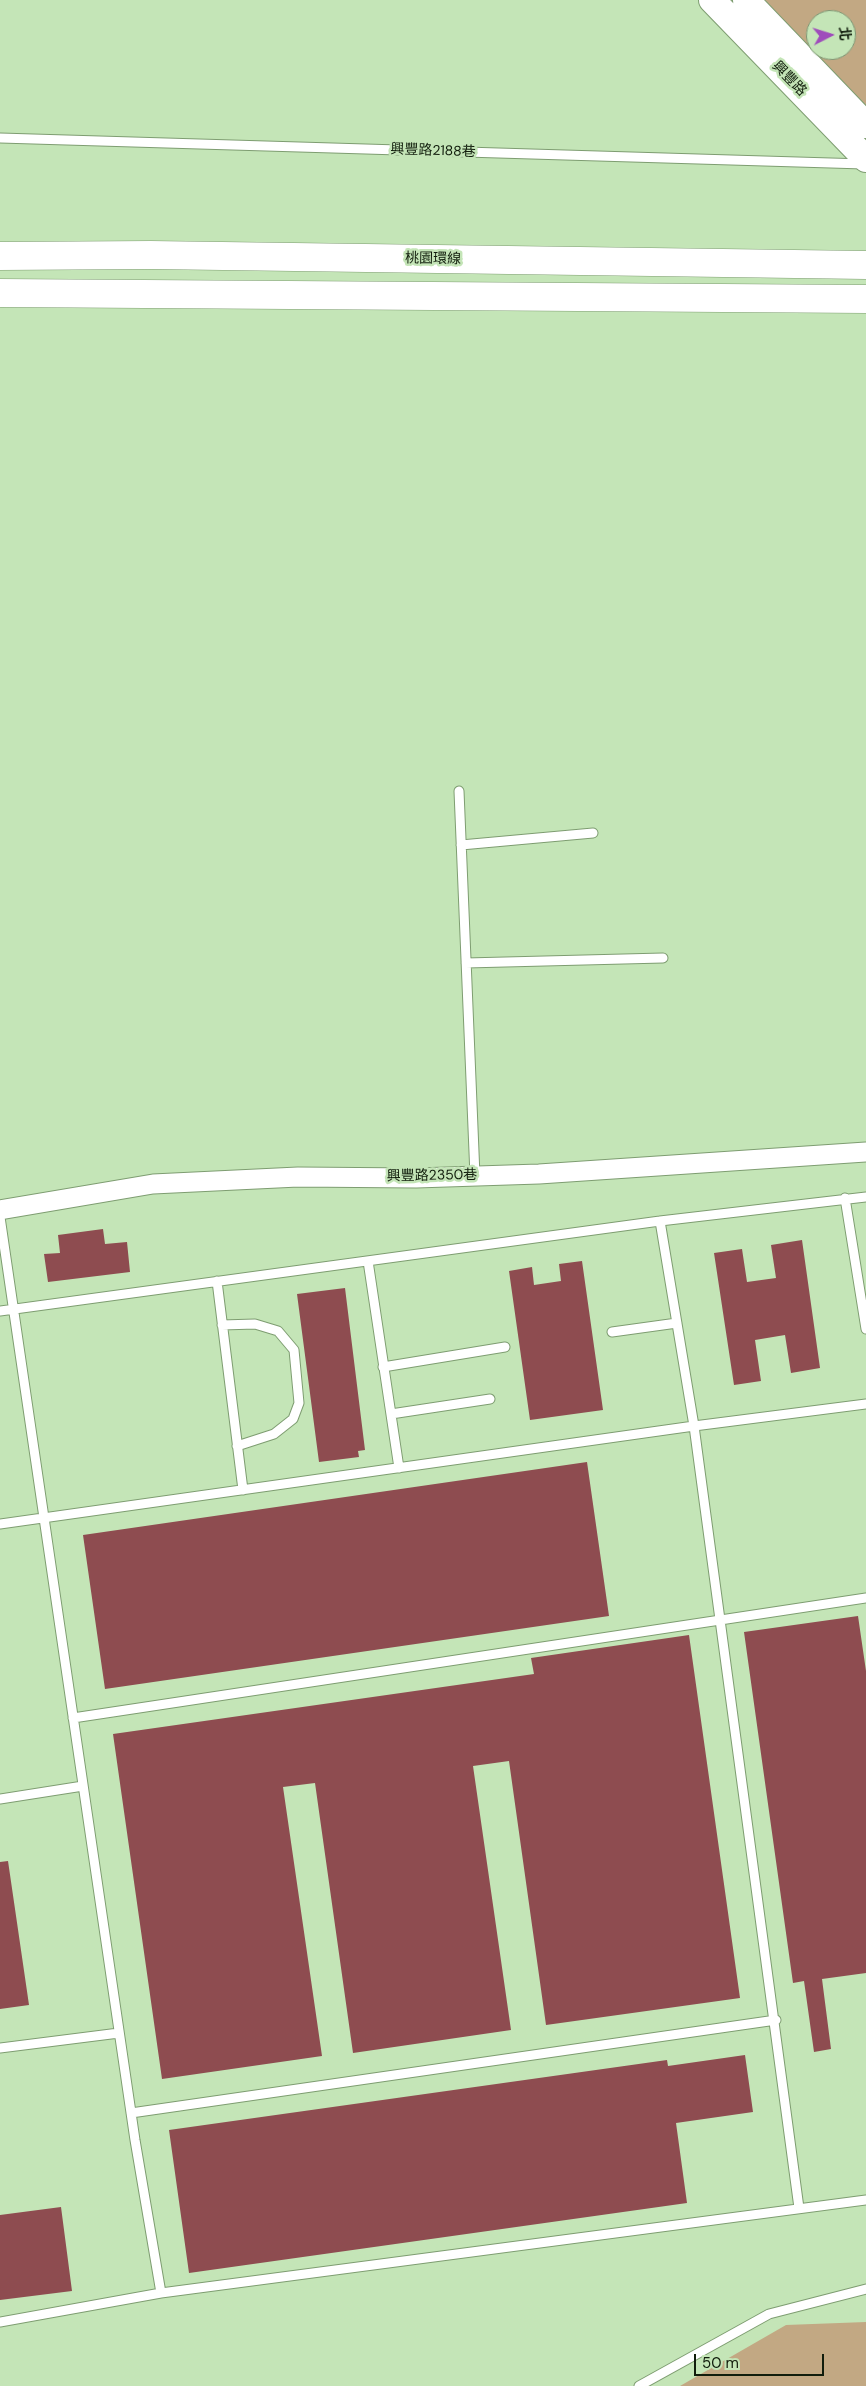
<!DOCTYPE html>
<html>
<head>
<meta charset="utf-8">
<style>
	body { margin:0 }
	#map { position:relative; width:866px; height:2386px; overflow:hidden; background:#c4e5b7; font-family:"DM Sans","Noto Sans TC",sans-serif }
	canvas { display:block }
	.north { position:absolute; left:806px; top:10px; width:50px; height:50px; box-sizing:border-box; background:#c4e5b7; border:1px solid #7c9573; border-radius:50%; rotate:85deg; font-size:14px; font-weight:700; line-height:20px; text-align:center; color:#111d0c }
	.north::after { content:''; display:block; margin:auto; width:18px; height:22px; background:#9f4cbb; clip-path:polygon(50% 0,100% 100%,50% 72%,0 100%) }
	.scale { position:absolute; left:694px; top:2354px; width:130px; height:22px; box-sizing:border-box; border:2px solid #111d0c; border-top:0; padding-left:6px; font-size:15px; line-height:18px; white-space:nowrap; color:#111d0c; -webkit-text-stroke:4px #c4e5b7; paint-order:stroke }
</style>
</head>
<body>
<div id="map">
<canvas width="866" height="2386"></canvas>
<div class="north">北</div>
<div class="scale">50 m</div>
</div>
<script>
const context = document.querySelector('canvas').getContext('2d');
context.lineJoin = 'round';
function paint(path, color) { context.fillStyle = color; context.fill(path, 'evenodd'); }
const poly = rows => new Path2D(rows.map(r => 'M' + r).join(''));
function trace(path, color, width, dash) { context.strokeStyle = color; context.lineWidth = width; context.lineCap = dash ? 'butt' : 'round'; context.setLineDash(dash || []); context.stroke(path); }
function write(font, color, halo, rows, align = 'center') {
  context.font = font + ' "DM Sans","Noto Sans TC",sans-serif'; context.lineWidth = 5; context.setLineDash([]); context.textBaseline = 'middle'; context.strokeStyle = halo; context.fillStyle = color; for (const [text, x, y, turn = 0] of rows) {
    context.save(); context.translate(x, y); context.rotate((+turn || 0) * Math.PI / 180); context.textAlign = isNaN(turn) ? turn : align; if (halo) context.strokeText(text, 0, 0); context.fillText(text, 0, 0); context.restore();
  }
}
const green = poly([
	[762,0,866,0,866,106],
	[816,20,846,20,846,50,816,50],
	[866,2322,866,2386,680,2386,786,2325]
]);
const building = poly([
	[103,1229,105,1244,127,1242,130,1272,48,1282,44,1254,60,1253,58,1235],
	[802,1240,820,1368,791,1373,785,1335,755,1340,761,1381,734,1385,714,1253,742,1249,747,1282,776,1278,771,1245],
	[582,1261,603,1410,530,1420,509,1271,532,1267,534,1285,561,1281,559,1264],
	[345,1288,365,1450,358,1451,359,1457,319,1462,297,1294],
	[587,1462,609,1616,105,1689,83,1535],
	[858,1616,866,1671,866,1973,822,1979,831,2049,814,2052,804,1981,793,1983,744,1632],
	[689,1635,740,1998,546,2025,509,1761,473,1766,511,2030,353,2053,315,1783,283,1787,322,2056,162,2079,113,1734,534,1674,531,1658],
	[8,1861,29,2005,0,2009,0,1862],
	[745,2055,753,2112,676,2123,687,2203,189,2273,169,2130,667,2060,668,2066],
	[61,2207,72,2291,0,2300,0,2215]
]);
const lane = poly([
	[0,138,864,164],
	[459,791,475,1176],
	[461,845,593,833],
	[466,963,663,958],
	[845,1198,866,1329],
	[0,1217,135,2140,161,2293],
	[660,1221,694,1426,799,2208],
	[368,1261,399,1468],
	[217,1281,243,1490],
	[0,1311,660,1221,866,1197],
	[222,1325,255,1324,278,1331,294,1350,299,1403,293,1419,274,1434,237,1446],
	[612,1332,677,1323],
	[383,1367,505,1347],
	[391,1414,490,1399],
	[0,1524,694,1426,866,1404],
	[73,1718,866,1598],
	[0,1799,83,1786],
	[0,2048,119,2033],
	[131,2113,776,2020],
	[0,2322,161,2293,866,2200],
	[639,2386,769,2314,866,2289]
]);
const street = poly([
	[0,1210,153,1184,298,1177,416,1178,539,1174,866,1152]
]);
const secondary = poly([
	[712,0,866,159],
	[746,0,866,125]
]);
const highway = poly([
	[0,256,151,255,866,265],
	[0,293,866,299]
]);
const streetNames = [
	["興豐路",789,79,46],
	["興豐路2188巷",433,151,2],
	["桃園環線",433,259,1],
	["興豐路2350巷",432,1176,-1]
];
paint(green, '#c2a883');
paint(building, '#8e4c50');
trace(lane, '#7e9d71', 11);
trace(street, '#7e9d71', 21);
trace(secondary, '#7e9d71', 28);
trace(highway, '#7e9d71', 29);
trace(lane, '#fff', 9);
trace(street, '#fff', 19);
trace(secondary, '#fff', 26);
trace(highway, '#fff', 28);
write('14px', '#111d0c', '#c4e5b7', streetNames);
</script>
</body>
</html>
